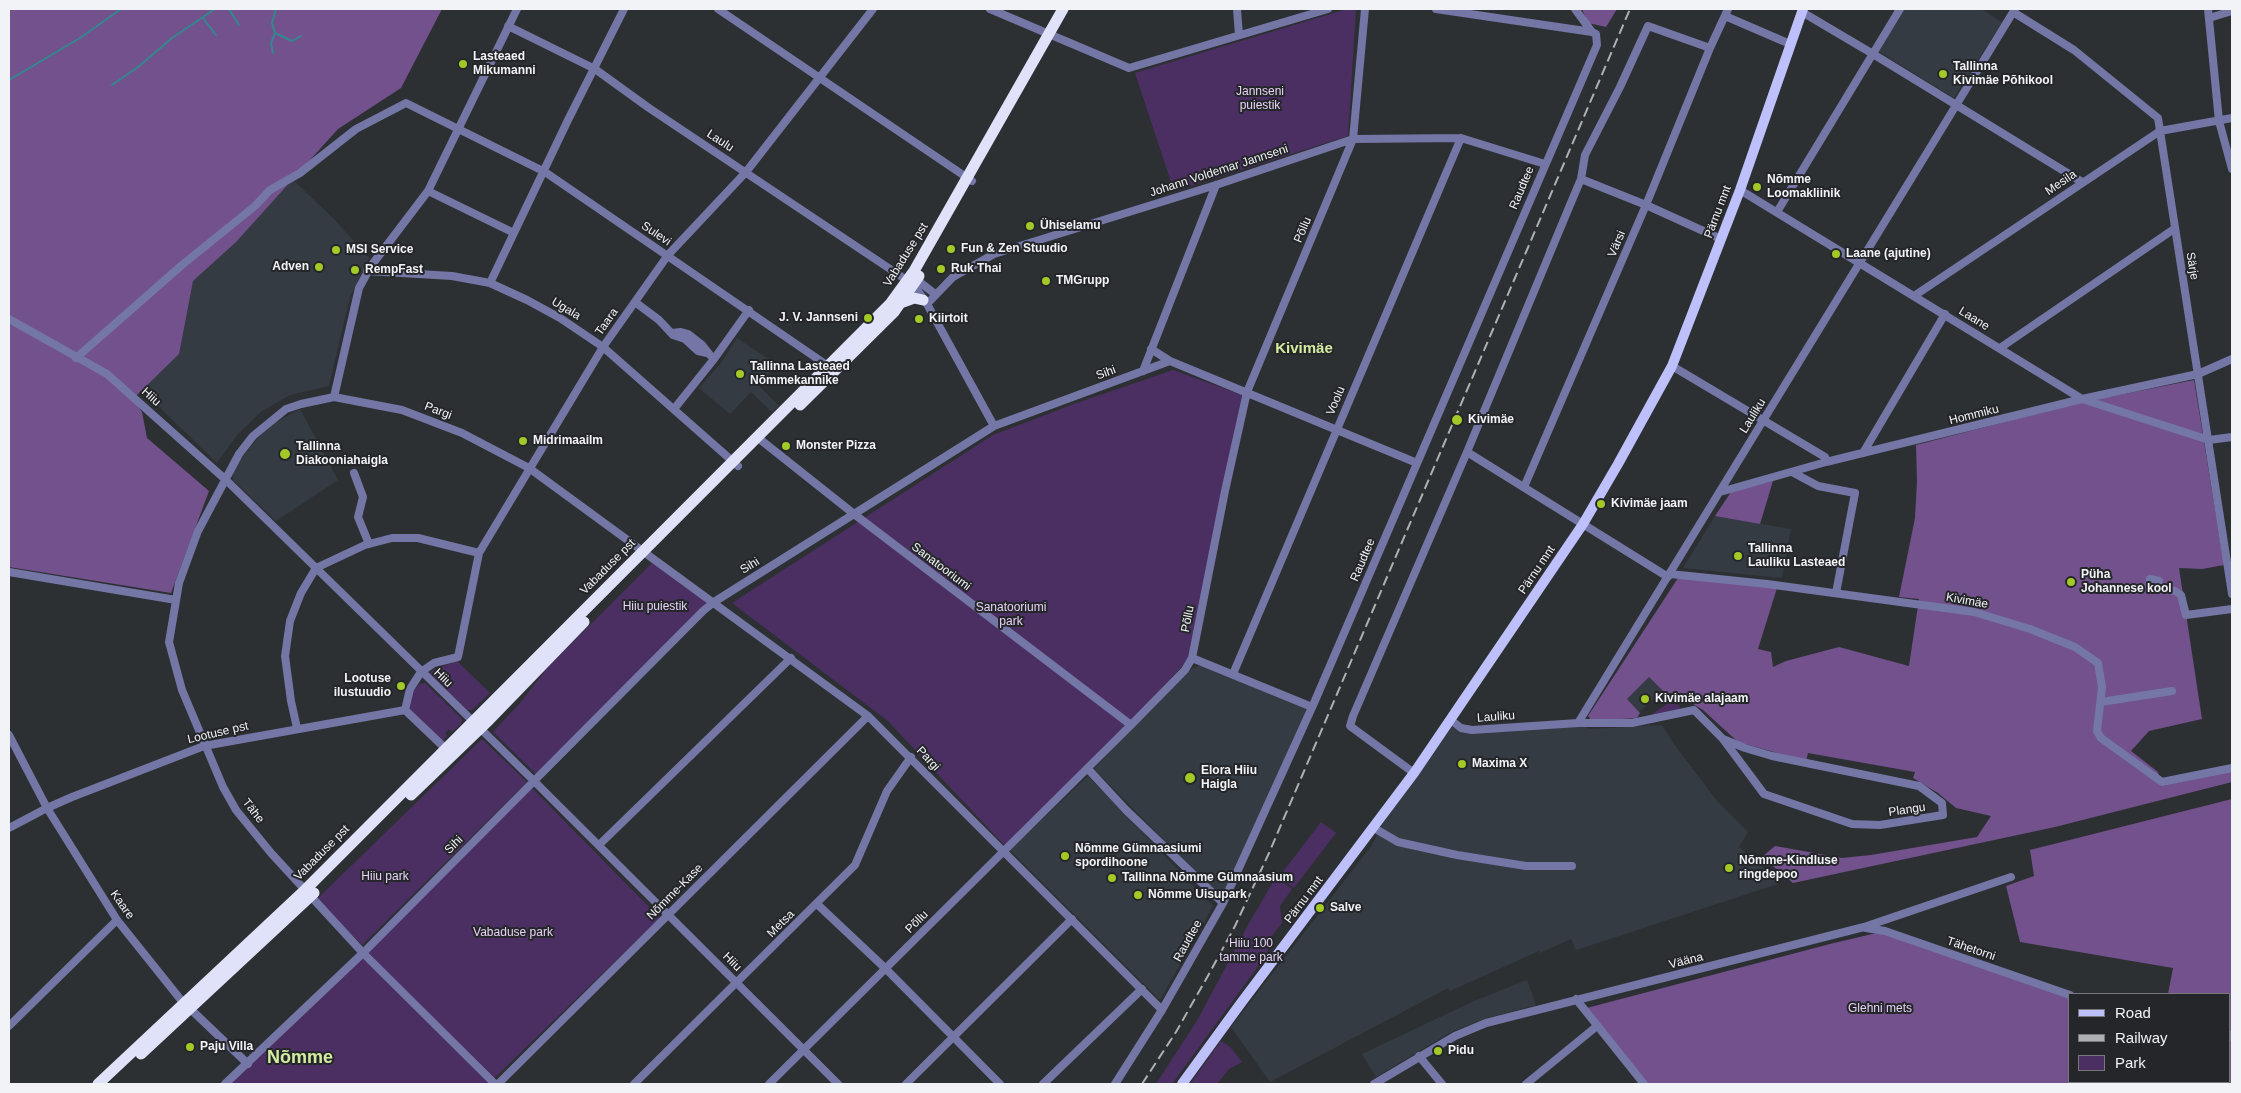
<!DOCTYPE html>
<html>
<head>
<meta charset="utf-8">
<style>
	body { margin:0 }
	#map { position:relative; width:2241px; height:1093px; overflow:hidden; background:#2d3033; font-family:Helvetica,sans-serif }
	canvas { display:block }
	.frame { position:absolute; inset:0; border:10px solid #f2f3f6; pointer-events:none }
	.legend { position:absolute; left:2068px; top:993px; width:162px; height:90px; box-sizing:border-box; background:#242629; border:1px solid #76787b; margin:0; padding:6px 9px; list-style:none; font-size:15px; color:#f2f3f6 }
	.legend li { display:flex; align-items:center; gap:10px; height:25px }
	.legend b { width:25px; border:1px solid #76787b }
</style>
</head>
<body>
<div id="map">
<canvas width="2241" height="1093"></canvas>
<div class="frame"></div>
<ul class="legend">
<li><b style="height:6px;background:#bdc0fa"></b>Road</li>
<li><b style="height:6px;background:#aeb0b3"></b>Railway</li>
<li><b style="height:14px;background:#4c2f62"></b>Park</li>
</ul>
</div>
<script>
const context = document.querySelector('canvas').getContext('2d');
context.lineJoin = 'round';
function paint(path, color) { context.fillStyle = color; context.fill(path, 'evenodd'); }
const poly = rows => new Path2D(rows.map(r => 'M' + r).join(''));
function trace(path, color, width, dash) { context.strokeStyle = color; context.lineWidth = width; context.lineCap = dash ? 'butt' : 'round'; context.setLineDash(dash || []); context.stroke(path); }
function write(font, color, halo, rows, align = 'center') {
  context.font = font + ' Helvetica,sans-serif'; context.lineWidth = 4; context.setLineDash([]); context.textBaseline = 'middle'; context.strokeStyle = halo; context.fillStyle = color; for (const [text, x, y, turn = 0] of rows) {
    context.save(); context.translate(x, y); context.rotate((+turn || 0) * Math.PI / 180); context.textAlign = isNaN(turn) ? turn : align; if (halo) context.strokeText(text, 0, 0); context.fillText(text, 0, 0); context.restore();
  }
}
const built = poly([
	[1904,9,1981,9,2002,22,1954,98,1878,51],
	[292,179,333,218,369,258,350,297,329,386,290,395,262,411,237,435,217,463,95,345],
	[737,338,777,365,758,385,779,406,772,412,751,392,730,414,699,388,721,363],
	[300,409,338,480,276,521,233,480,233,469,257,439,275,423],
	[1715,516,1791,529,1782,578,1683,568],
	[1203,664,1305,708,1306,711,1273,787,1224,895,1219,896,1094,769,1121,740,1191,669],
	[1649,677,1663,691,1639,712,1626,699],
	[1451,720,1461,728,1578,723,1590,729,1662,725,1674,744,1717,801,1748,832,1739,847,1771,875,1778,884,1576,950,1571,939,1540,953,1539,951,1450,991,1448,988,1270,1082,1231,1027,1372,845,1394,801],
	[1088,776,1213,906,1160,1000,1010,850],
	[1527,980,1536,1005,1487,1018,1453,1031,1376,1077,1362,1054,1474,1001]
]);
const green = poly([
	[1347,9,1356,9,1348,136,1174,191,1135,73],
	[1173,370,1242,395,1189,656,1184,664,1130,722,1005,846,888,721,732,603,993,435,1071,405],
	[652,563,707,603,536,774,493,732,520,703,549,666],
	[457,661,490,693,472,710,467,710,430,674,433,670],
	[425,683,462,719,461,724,452,732,449,729,445,733,447,736,442,742,408,708,410,694,420,684],
	[1668,703,1679,705,1680,709,1651,715],
	[482,739,527,782,362,945,317,899],
	[531,787,660,918,488,1084,230,1084],
	[1321,822,1336,833,1294,888,1279,877],
	[1276,877,1292,889,1280,906,1282,923,1270,938,1267,954,1172,1084,1156,1084,1198,1019,1248,925],
	[1221,1041,1230,1047,1242,1062,1229,1069,1217,1084,1190,1084]
]);
const forest = poly([
	[9,9,442,9,401,88,338,129,236,242,193,281,179,354,137,395,135,402,142,412,147,438,209,491,171,593,9,567],
	[1582,9,1617,9,1606,27,1588,23],
	[2194,380,2224,565,2202,569,2179,568,2202,719,2149,731,2131,751,2158,772,2162,786,2232,771,2232,782,2055,827,1793,883,1762,857,1775,846,1842,858,1871,855,1977,837,1991,816,1956,808,1938,793,1913,778,1915,772,1808,753,1806,761,1738,742,1703,710,1681,697,1666,694,1649,677,1627,699,1640,713,1637,718,1592,721,1588,716,1678,578,1777,588,1758,649,1771,652,1773,667,1786,661,1839,647,1909,666,1919,599,1899,597,1915,518,1917,481,1916,445,2074,404],
	[1773,481,1760,524,1715,516,1731,492],
	[2232,799,2232,1084,1644,1084,1583,1009,1830,944,1885,931,2070,995,2070,1082,2230,1082,2230,994,2168,994,2173,968,2020,942,2006,886,2034,876,2030,850]
]);
const stream = poly([
	[229,9,239,25],
	[203,18,216,35],
	[275,33,292,41,301,36],
	[273,53,271,43,275,33,272,23,276,9],
	[9,80,80,38,121,9],
	[112,85,138,67,172,38,215,9]
]);
const minor = poly([
	[718,9,972,181],
	[990,9,1129,68,1328,9],
	[1237,9,1239,35],
	[1436,9,1592,32],
	[2208,9,2219,121,2232,169],
	[1802,12,1873,54,2082,182],
	[2013,12,2074,50,2158,118,2232,594],
	[1725,16,1790,44],
	[2209,18,2232,11],
	[508,26,595,69,649,108,914,285,927,304,994,426],
	[1581,179,1646,205,1721,239],
	[1740,190,2082,399,2209,440,2232,437],
	[428,191,514,233],
	[1777,212,1900,9],
	[367,271,452,276,490,283,527,300,560,318,603,347,738,466],
	[912,281,917,280,935,294],
	[490,283,568,120,624,9],
	[1914,296,2160,131,2232,118],
	[635,302,659,320,673,335,685,339,698,351,707,353],
	[927,304,953,277,994,254,1216,185,1353,139,1461,138,1545,164],
	[9,319,107,374,226,480,533,780,838,1084],
	[672,333,681,332,688,334,702,345,710,355],
	[2000,348,2174,229],
	[1151,349,1170,361],
	[76,358,182,265,255,206,270,190,300,173,356,129,406,103,545,172,831,368],
	[1672,366,1825,457,1826,462],
	[1143,371,1216,185],
	[334,397,359,288,371,266,428,191,517,9],
	[674,409,714,359,749,310],
	[757,437,854,514,1131,725],
	[1467,452,1668,577],
	[1863,453,1945,314],
	[1792,472,1818,486,1855,493,1836,593],
	[354,473,363,497,358,517,369,544],
	[1524,487,1646,205,1710,48,1728,9],
	[1720,492,1826,462,2082,399,2198,374,2232,359],
	[9,572,176,600],
	[1670,574,1767,584,1974,612,2030,629,2075,647,2098,663,2102,687,2097,731,2101,738,2162,782,2232,768],
	[2157,588,2159,581,2150,579,2149,586,2175,591,2181,595,2186,615,2232,609],
	[1192,658,1312,707],
	[1233,674,1461,138],
	[2101,702,2172,691],
	[405,710,410,689,421,672,434,663,458,657,479,553,603,347,668,255,746,172,873,9],
	[405,710,446,749],
	[1451,720,1461,728,1472,730,1578,723,2015,9],
	[1578,723,1632,723,1694,710,1723,739,1745,748,1772,756,1919,786,1942,803,1943,815,1880,825,1852,824,1764,794,1723,739],
	[297,728,291,701,285,656,290,621,301,593,316,568,365,545,392,538,418,538,479,553],
	[9,735,47,808,117,920,181,1000,248,1064],
	[1088,769,1126,810,1223,903],
	[1414,773,1350,726,1353,716,1467,452,1570,205,1581,179,1585,155,1620,87,1648,26,1710,48],
	[9,828,47,808,72,797,204,746,405,710],
	[1374,828,1398,842,1457,855,1526,866,1572,866],
	[599,845,791,658],
	[817,904,886,969,1000,1084],
	[1866,928,1885,931,2070,995],
	[1576,999,1644,1084],
	[9,1026,117,920],
	[2230,1035,2232,1037],
	[1419,1056,1442,1084],
	[225,1084,363,953,703,611,714,602,994,426,1170,361,1417,463],
	[495,1084,363,953,271,853,236,810,223,787,182,690,169,642,179,583,198,531,239,454,253,436,286,409,301,404,334,397,402,410,462,433,529,468,868,716,1162,1010],
	[498,1084,868,716],
	[634,1084,855,865,887,791,911,757],
	[769,1084,1131,725,1185,670,1192,658,1225,491,1247,392,1353,139,1365,9],
	[906,1084,1072,919],
	[1043,1084,1142,989],
	[1115,1084,1162,1010,1223,903,1314,703,1597,45,1596,34,1592,32,1575,9],
	[1374,1084,1455,1036,1486,1023,1864,927,2011,877],
	[1526,1084,1597,1026]
]);
const major = poly([
	[1182,1084,1241,1003,1414,773,1583,524,1618,464,1672,366,1740,190,1803,9]
]);
const highway = poly([
	[903,302,914,298,923,300],
	[800,405,894,312,919,276],
	[411,795,489,720,584,622],
	[141,1054,314,893],
	[98,1084,305,890,890,304,914,271,1063,9]
]);
const rail = poly([
	[1142,1084,1176,1032,1209,974,1235,926,1269,853,1630,9]
]);
const markers = [
	[463,64,5,"#a3c926"],
	[1943,74,5,"#a3c926"],
	[1757,187,5,"#a3c926"],
	[1030,226,5,"#a3c926"],
	[951,249,5,"#a3c926"],
	[336,250,5,"#a3c926"],
	[1836,254,5,"#a3c926"],
	[319,267,5,"#a3c926"],
	[941,269,5,"#a3c926"],
	[355,270,5,"#a3c926"],
	[1046,281,5,"#a3c926"],
	[868,318,5,"#a3c926"],
	[919,319,5,"#a3c926"],
	[740,374,5,"#a3c926"],
	[1457,420,6,"#a3c926"],
	[523,441,5,"#a3c926"],
	[786,446,5,"#a3c926"],
	[285,454,6,"#a3c926"],
	[1601,504,5,"#a3c926"],
	[1738,556,5,"#a3c926"],
	[2071,582,5,"#a3c926"],
	[401,686,5,"#a3c926"],
	[1645,699,5,"#a3c926"],
	[1462,764,5,"#a3c926"],
	[1190,778,6,"#a3c926"],
	[1065,856,5,"#a3c926"],
	[1729,868,5,"#a3c926"],
	[1112,878,5,"#a3c926"],
	[1138,895,5,"#a3c926"],
	[1320,908,5,"#a3c926"],
	[190,1047,5,"#a3c926"],
	[1438,1051,5,"#a3c926"]
];
const poiNames = [
	["Lasteaed",473,57],
	["Mikumanni",473,71],
	["Tallinna",1953,67],
	["Kivimäe Põhikool",1953,81],
	["Nõmme",1767,180],
	["Loomakliinik",1767,194],
	["Ühiselamu",1040,226],
	["Fun & Zen Stuudio",961,249],
	["MSI Service",346,250],
	["Laane (ajutine)",1846,254],
	["Adven",309,267,"right"],
	["Ruk Thai",951,269],
	["RempFast",365,270],
	["TMGrupp",1056,281],
	["J. V. Jannseni",858,318,"right"],
	["Kiirtoit",929,319],
	["Tallinna Lasteaed",750,367],
	["Nõmmekannike",750,381],
	["Kivimäe",1468,420],
	["Midrimaailm",533,441],
	["Monster Pizza",796,446],
	["Tallinna",296,447],
	["Diakooniahaigla",296,461],
	["Kivimäe jaam",1611,504],
	["Tallinna",1748,549],
	["Lauliku Lasteaed",1748,563],
	["Püha",2081,575],
	["Johannese kool",2081,589],
	["Lootuse",391,679,"right"],
	["ilustuudio",391,693,"right"],
	["Kivimäe alajaam",1655,699],
	["Maxima X",1472,764],
	["Elora Hiiu",1201,771],
	["Haigla",1201,785],
	["Nõmme Gümnaasiumi",1075,849],
	["spordihoone",1075,863],
	["Nõmme-Kindluse",1739,861],
	["ringdepoo",1739,875],
	["Tallinna Nõmme Gümnaasium",1122,878],
	["Nõmme Uisupark",1148,895],
	["Salve",1330,908],
	["Paju Villa",200,1047],
	["Pidu",1448,1051]
];
const parkNames = [
	["Jannseni",1260,92],
	["puiestik",1260,106],
	["Hiiu puiestik",655,607],
	["Sanatooriumi",1011,608],
	["park",1011,622],
	["Hiiu park",385,877],
	["Vabaduse park",513,933],
	["Hiiu 100",1251,944],
	["tamme park",1251,958],
	["Glehni mets",1880,1009]
];
const streetNames = [
	["Laulu",720,141,33],
	["Johann Voldemar Jannseni",1219,171,-18],
	["Mesila",2061,183,-34],
	["Raudtee",1522,188,-67],
	["Pärnu mnt",1718,212,-69],
	["Põllu",1303,230,-67],
	["Sulevi",656,234,34],
	["Värsi",1617,244,-67],
	["Vabaduse pst",906,255,-58],
	["Särje",2192,266,81],
	["Ugala",566,309,31],
	["Laane",1974,319,32],
	["Taara",607,322,-55],
	["Sihi",1106,373,-20],
	["Hiiu",151,397,42],
	["Voolu",1336,401,-67],
	["Pargi",438,411,21],
	["Hommiku",1974,415,-14],
	["Lauliku",1753,416,-58],
	["Raudtee",1363,560,-67],
	["Sihi",750,566,-32],
	["Vabaduse pst",608,567,-45],
	["Sanatooriumi",941,567,37],
	["Pärnu mnt",1537,570,-56],
	["Kivimäe",1967,601,10],
	["Põllu",1188,619,-79],
	["Hiiu",443,678,44],
	["Lauliku",1496,717,-4],
	["Lootuse pst",218,733,-13],
	["Pargi",928,759,47],
	["Plangu",1907,810,-8],
	["Tähe",253,811,52],
	["Sihi",454,845,-45],
	["Vabaduse pst",322,853,-45],
	["Nõmme-Kase",675,892,-45],
	["Pärnu mnt",1304,900,-53],
	["Kaare",122,905,55],
	["Põllu",917,922,-45],
	["Metsa",781,924,-45],
	["Raudtee",1188,941,-61],
	["Tähetorni",1971,949,19],
	["Vääna",1686,961,-14],
	["Hiiu",732,962,45]
];
const quarterNames = [
	["Kivimäe",1304,349]
];
const districtNames = [
	["Nõmme",300,1058]
];
paint(built, '#353b43');
paint(green, '#4c2f62');
paint(forest, '#72518d');
trace(stream, '#34878e', 2);
trace(minor, '#7476a5', 8);
trace(major, '#bdc0fa', 10);
trace(highway, '#e0e2f9', 11);
trace(rail, '#aeb0b3', 2, [10, 5]);
for (const [x, y, r, color] of markers) { const dot = new Path2D(); dot.arc(x, y, r, 0, 2 * Math.PI); context.fillStyle = color; context.fill(dot); trace(dot, '#242629', 2); }
write('bold 12px', '#f2f3f6', '#242629', poiNames, 'left');
write('12px', '#e6d3f6', '#242629', parkNames);
write('12px', '#f2f3f6', '#242629', streetNames);
write('bold 15px', '#d4eca1', '#242629', quarterNames);
write('bold 18px', '#d4eca1', '#242629', districtNames);
</script>
</body>
</html>
